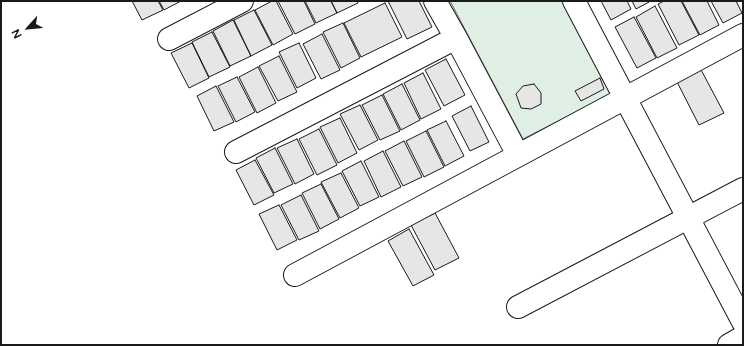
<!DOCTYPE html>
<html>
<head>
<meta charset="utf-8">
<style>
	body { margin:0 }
	#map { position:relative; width:744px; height:346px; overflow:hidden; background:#fff; font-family:"Varela Round",sans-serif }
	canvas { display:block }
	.frame { position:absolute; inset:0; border:2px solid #1a1a1a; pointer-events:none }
	.north { position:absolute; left:8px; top:8px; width:40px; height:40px; -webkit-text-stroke:3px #fff; paint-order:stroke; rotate:243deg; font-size:11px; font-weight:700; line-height:16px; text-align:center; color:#1a1a1a }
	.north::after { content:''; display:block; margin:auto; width:14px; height:18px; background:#1a1a1a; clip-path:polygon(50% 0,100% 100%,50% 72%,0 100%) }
</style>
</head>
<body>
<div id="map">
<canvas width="744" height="346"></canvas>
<div class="frame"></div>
<div class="north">N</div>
</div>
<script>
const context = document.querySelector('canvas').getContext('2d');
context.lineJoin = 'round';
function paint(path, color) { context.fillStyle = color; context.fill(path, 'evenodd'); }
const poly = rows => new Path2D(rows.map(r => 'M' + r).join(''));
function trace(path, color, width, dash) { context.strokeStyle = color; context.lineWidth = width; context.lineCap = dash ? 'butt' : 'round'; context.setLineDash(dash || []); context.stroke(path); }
const green = poly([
	[450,1,562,1,611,94,523,139,450,1]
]);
const building = poly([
	[132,1,158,1,163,10,142,20,132,1],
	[159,1,181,1,164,10,159,1],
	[272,1,276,1,293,34,273,45,255,10,272,1],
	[278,1,304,1,315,24,295,34,278,1],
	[305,1,331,1,337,13,316,23,305,1],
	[331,1,357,1,358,3,337,13,331,1],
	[388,1,419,1,432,27,407,39,388,1],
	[601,1,627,1,631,9,611,20,601,1],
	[632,1,651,1,636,9,632,1],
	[664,1,681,1,699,35,679,45,658,4,664,1],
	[682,1,707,1,719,25,700,35,682,1],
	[711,1,736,1,742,13,723,23,711,1],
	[385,3,402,37,361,57,344,23,385,3],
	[655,6,677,48,657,58,636,17,655,6],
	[254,10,272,45,251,56,234,20,254,10],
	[634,17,656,58,637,68,615,27,634,17],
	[233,20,251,56,230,66,213,31,233,20],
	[343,23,360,58,341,68,323,32,343,23],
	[212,32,230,67,209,77,192,42,212,32],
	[322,34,340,70,321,79,303,44,322,34],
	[192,43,209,78,189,88,171,53,192,43],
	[299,43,316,78,297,88,279,52,299,43],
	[279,56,297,92,278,101,259,66,279,56],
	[446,59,465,95,444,106,425,70,446,59],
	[699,66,724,113,699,125,675,78,699,66],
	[258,67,276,103,257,113,239,77,258,67],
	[423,73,441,109,421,119,404,83,423,73],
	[237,77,255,112,236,122,218,86,237,77],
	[600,78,604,89,581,101,575,91,600,78],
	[402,84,420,120,401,130,383,94,402,84],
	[534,84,541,93,541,104,531,109,521,108,516,94,523,86,534,84],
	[216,86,234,122,214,131,197,96,216,86],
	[382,95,400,131,380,140,362,105,382,95],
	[360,105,378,140,359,150,340,114,360,105],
	[471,106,489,142,470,151,452,116,471,106],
	[340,118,357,153,338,163,320,127,340,118],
	[446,121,464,156,445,166,427,130,446,121],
	[319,129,337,165,317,175,299,139,319,129],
	[426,131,444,167,424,177,406,141,426,131],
	[297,139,314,174,295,184,277,148,297,139],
	[404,141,422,177,403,186,385,151,404,141],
	[275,148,293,184,274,193,256,158,275,148],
	[383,151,401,187,381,197,364,161,383,151],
	[255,160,274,195,254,205,236,170,255,160],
	[361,161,379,197,360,206,342,171,361,161],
	[341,173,359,208,340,218,321,182,341,173],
	[321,184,339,219,320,229,302,193,321,184],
	[301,195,319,231,299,240,281,205,301,195],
	[279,205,297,240,277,250,259,214,279,205],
	[435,213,459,258,435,270,411,225,435,213],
	[409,229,434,275,413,286,388,241,409,229]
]);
const minor = poly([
	[435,1,456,38,518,155],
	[574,1,743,322],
	[169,39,242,1],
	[236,152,456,38],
	[295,275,743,35],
	[518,307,743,189],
	[729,345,743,337]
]);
paint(green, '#e0efe3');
trace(green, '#6a6a6a', 1);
paint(building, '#e6e6e6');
trace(building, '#1a1a1a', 1);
trace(minor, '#1a1a1a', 24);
trace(minor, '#fff', 22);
</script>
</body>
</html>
